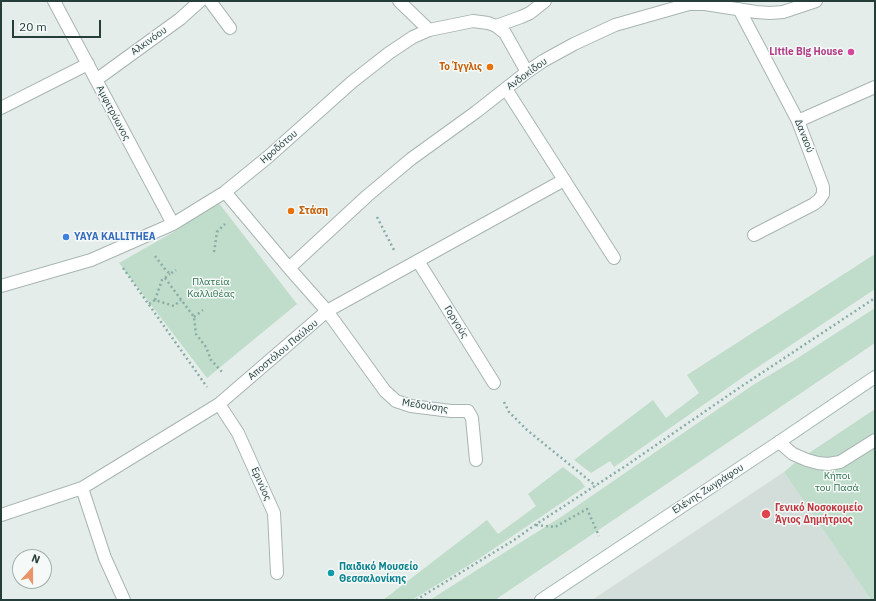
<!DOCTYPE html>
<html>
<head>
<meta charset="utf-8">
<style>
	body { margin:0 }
	#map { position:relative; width:876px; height:601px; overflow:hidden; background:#e5edea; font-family:"IBM Plex Sans",sans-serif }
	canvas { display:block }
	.frame { position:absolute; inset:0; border:2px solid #253e3a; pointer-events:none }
	.north { position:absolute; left:12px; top:549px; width:40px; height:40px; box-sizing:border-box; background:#f5faf8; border:1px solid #a2afac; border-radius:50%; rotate:21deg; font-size:11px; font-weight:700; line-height:16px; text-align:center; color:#253e3a }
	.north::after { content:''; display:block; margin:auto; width:14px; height:18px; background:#e89468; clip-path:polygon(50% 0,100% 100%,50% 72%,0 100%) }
	.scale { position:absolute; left:12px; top:20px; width:89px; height:18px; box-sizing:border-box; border:2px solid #253e3a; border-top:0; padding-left:5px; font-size:12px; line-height:14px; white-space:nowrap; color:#253e3a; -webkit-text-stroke:3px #f5faf8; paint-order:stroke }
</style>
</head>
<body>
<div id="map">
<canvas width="876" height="601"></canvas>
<div class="frame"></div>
<div class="north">N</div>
<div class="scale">20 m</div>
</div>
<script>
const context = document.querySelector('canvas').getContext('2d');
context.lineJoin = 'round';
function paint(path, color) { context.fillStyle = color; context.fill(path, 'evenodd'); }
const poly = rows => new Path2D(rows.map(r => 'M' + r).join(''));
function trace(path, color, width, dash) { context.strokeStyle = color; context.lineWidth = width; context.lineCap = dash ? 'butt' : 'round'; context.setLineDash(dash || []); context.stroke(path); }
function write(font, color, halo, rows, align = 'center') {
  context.font = font + ' "IBM Plex Sans",sans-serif'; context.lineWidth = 3; context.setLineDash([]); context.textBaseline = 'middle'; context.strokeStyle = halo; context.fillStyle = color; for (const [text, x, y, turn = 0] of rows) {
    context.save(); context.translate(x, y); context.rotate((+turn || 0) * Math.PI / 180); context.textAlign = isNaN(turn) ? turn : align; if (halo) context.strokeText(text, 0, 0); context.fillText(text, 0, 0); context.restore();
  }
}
const built = poly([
	[784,472,871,600,592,600]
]);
const green = poly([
	[218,202,297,304,207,378,119,263,177,230],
	[875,254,875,289,749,373,614,467,610,461,591,473,574,460,653,400,666,418,699,393,687,375],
	[875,308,875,343,495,600,430,600,491,561,561,517,753,385,793,361],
	[875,409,875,600,871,600,784,472,797,461],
	[563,467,581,481,585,487,477,560,412,600,383,600,487,520,498,534,536,506,528,494]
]);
const path = poly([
	[377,217,394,250],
	[214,252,217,232,225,224],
	[155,256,164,268,170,274,176,270],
	[123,268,207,387],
	[165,278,194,317,196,334,206,347,211,360,223,373],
	[155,300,162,280,170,274],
	[149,304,155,300,174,306,181,300],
	[194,317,203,310],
	[504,402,509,412,527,430,596,486],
	[536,525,555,527,587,509,599,536],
	[416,600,514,540,535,525,627,465,739,388,875,298]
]);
const service = poly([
	[1,108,88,64],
	[779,442,793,454,807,460,818,463,828,464,840,462,875,440]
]);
const pedestrian = poly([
	[506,89,614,258]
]);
const minor = poly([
	[54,1,173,224],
	[210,1,230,28],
	[399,1,429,30],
	[739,9,798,121,823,187,823,194,819,200,814,204,754,235],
	[496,26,521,17,530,13,545,1],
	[96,80,180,19,200,1],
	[798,121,875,87],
	[225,192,289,268,327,311,385,391,396,401,411,406,451,411,468,411,472,418,476,460],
	[418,261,494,383],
	[289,268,367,196,411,159,476,112,527,72,543,61,574,44,615,25,689,4,705,4,756,12,770,13,783,12,816,1],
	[1,286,91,260,173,224,225,192,268,157,352,82,389,53,413,37,429,30,473,21,488,23,496,26,505,33,527,72],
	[219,404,238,433,274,513,277,573],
	[82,488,105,558,124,600],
	[1,515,82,488,219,404,327,311,564,180]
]);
const secondary = poly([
	[541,600,779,442,875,377]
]);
const markers = [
	[851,52,4,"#d1479c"],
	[490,67,4,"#e8710a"],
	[291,211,4,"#e8710a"],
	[66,237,4,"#3f7fe0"],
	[766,514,5,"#e0444e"],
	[331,573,4,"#0f9aa8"]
];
const streetNames = [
	["Αλκινόου",149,41,-36],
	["Ανδοκίδου",527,74,-36],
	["Αμφιτρύωνος",113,113,62],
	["Δαναού",804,136,68],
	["Ηροδότου",279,147,-41],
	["Γοργούς",456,322,58],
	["Αποστόλου Παύλου",283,350,-40],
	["Μεδούσης",425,406,9],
	["Ερινύος",261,484,66],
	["Ελένης Ζωγράφου",708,489,-33]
];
const hotelNames = [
	["Little Big House",843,52]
];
const foodNames = [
	["Το Ίγγλις",482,67],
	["Στάση",299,211,"left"]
];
const shopNames = [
	["YAYA KALLITHEA",74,237]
];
const parkNames = [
	["Πλατεία",211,282],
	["Καλλιθέας",211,294],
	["Κήποι",837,476],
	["του Πασά",837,488]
];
const healthNames = [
	["Γενικό Νοσοκομείο",775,508],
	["Άγιος Δημήτριος",775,520]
];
const cultureNames = [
	["Παιδικό Μουσείο",339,567],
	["Θεσσαλονίκης",339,579]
];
paint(built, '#d3ddd9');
paint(green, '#c0dcca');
trace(service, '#a8b5b2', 14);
trace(pedestrian, '#a8b5b2', 14);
trace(minor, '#a8b5b2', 14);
trace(secondary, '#a4b8b3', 14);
trace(path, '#88aea6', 2.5, [2, 3]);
trace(service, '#fff', 12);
trace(pedestrian, '#fff', 12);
trace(minor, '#fff', 12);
trace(secondary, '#fff', 12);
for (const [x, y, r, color] of markers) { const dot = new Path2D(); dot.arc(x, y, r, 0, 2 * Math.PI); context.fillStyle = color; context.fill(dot); trace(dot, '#f5faf8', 1.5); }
write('10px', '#253e3a', '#f5faf8', streetNames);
write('bold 10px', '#b23c85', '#f5faf8', hotelNames, 'right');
write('bold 10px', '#c56008', '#f5faf8', foodNames, 'right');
write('bold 10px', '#366cbe', '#f5faf8', shopNames, 'left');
write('10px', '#327251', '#f5faf8', parkNames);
write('bold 10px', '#be3a42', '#f5faf8', healthNames, 'left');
write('bold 10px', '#0d838f', '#f5faf8', cultureNames, 'left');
</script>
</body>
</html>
